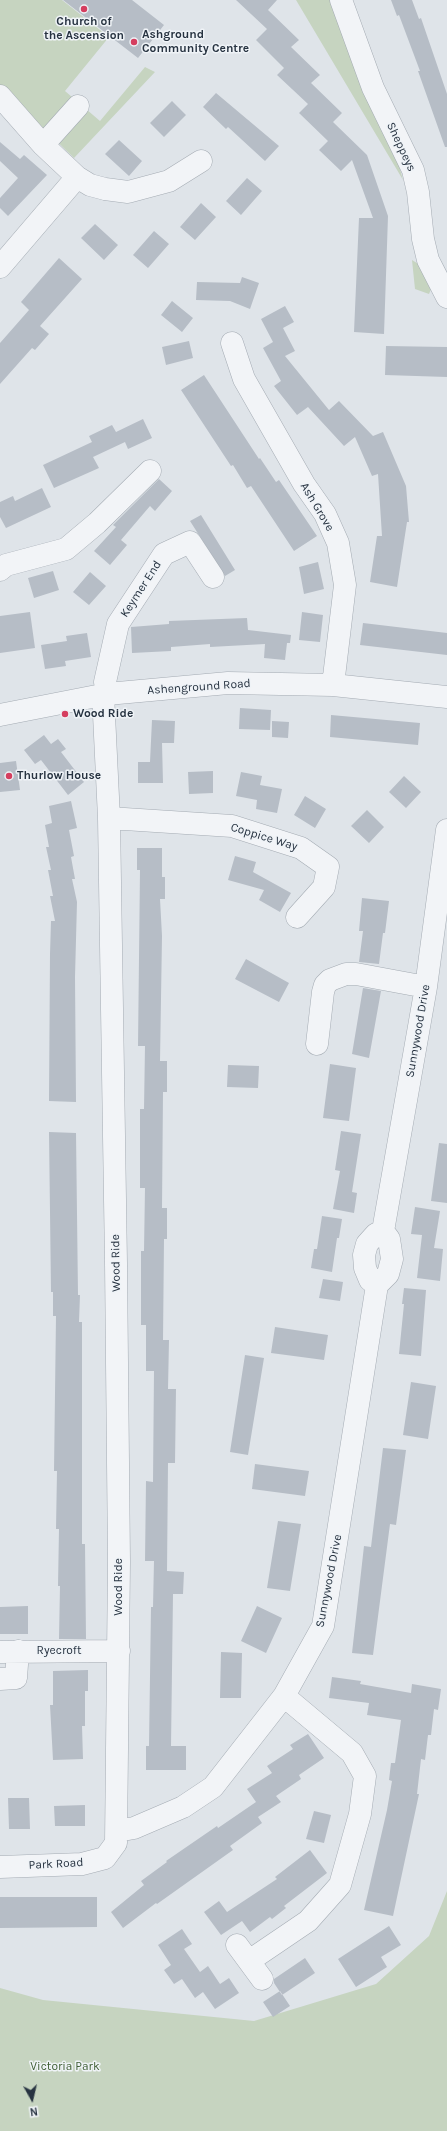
<!DOCTYPE html>
<html>
<head>
<meta charset="utf-8">
<style>
	body { margin:0 }
	#map { position:relative; width:447px; height:2131px; overflow:hidden; background:#dfe4e9; font-family:Karla,sans-serif }
	canvas { display:block }
	.north { position:absolute; left:12px; top:2079px; width:40px; height:40px; -webkit-text-stroke:3px #eff3f7; paint-order:stroke; rotate:172deg; font-size:11px; font-weight:700; line-height:16px; text-align:center; color:#273341 }
	.north::after { content:''; display:block; margin:auto; width:14px; height:18px; background:#273341; clip-path:polygon(50% 0,100% 100%,50% 72%,0 100%) }
</style>
</head>
<body>
<div id="map">
<canvas width="447" height="2131"></canvas>
<div class="north">N</div>
</div>
<script>
const context = document.querySelector('canvas').getContext('2d');
context.lineJoin = 'round';
function paint(path, color) { context.fillStyle = color; context.fill(path, 'evenodd'); }
const poly = rows => new Path2D(rows.map(r => 'M' + r).join(''));
function trace(path, color, width, dash) { context.strokeStyle = color; context.lineWidth = width; context.lineCap = dash ? 'butt' : 'round'; context.setLineDash(dash || []); context.stroke(path); }
function write(font, color, halo, rows, align = 'center') {
  context.font = font + ' Karla,sans-serif'; context.lineWidth = 3; context.setLineDash([]); context.textBaseline = 'middle'; context.strokeStyle = halo; context.fillStyle = color; for (const [text, x, y, turn = 0] of rows) {
    context.save(); context.translate(x, y); context.rotate((+turn || 0) * Math.PI / 180); context.textAlign = isNaN(turn) ? turn : align; if (halo) context.strokeText(text, 0, 0); context.fillText(text, 0, 0); context.restore();
  }
}
const green = poly([
	[0,0,62,0,109,37,65,91,100,121,145,67,155,72,74,158,0,86],
	[296,0,332,0,397,158,403,180],
	[412,260,420,265,431,289,429,294,415,289],
	[447,1891,447,2131,0,2131,0,1988,43,2000,254,2021,376,1984,429,1936]
]);
const building = poly([
	[63,0,132,0,164,25,138,58],
	[236,0,277,0,268,10,299,40,291,47,320,75,311,83,342,113,333,122,367,155,388,216,384,334,354,332,359,218,373,218,352,160,341,171,319,150,328,141,299,113,308,104,277,75,284,68,256,40,267,29],
	[391,0,412,0,419,19,421,18,447,94,447,147,445,147,418,71,420,71,399,15,397,16],
	[216,93,279,146,265,161,228,127,226,129,203,107],
	[172,101,186,115,164,137,150,123],
	[119,140,142,161,129,176,105,154],
	[0,142,20,159,24,155,47,175,8,216,0,208,0,198,18,178,0,161],
	[247,178,262,191,241,215,226,201],
	[201,203,216,217,195,240,180,227],
	[95,224,118,245,104,260,81,238],
	[154,231,169,244,148,268,133,255],
	[59,258,82,279,40,326,49,334,35,350,32,348,0,384,0,343,29,310,21,302],
	[242,277,259,283,250,309,230,301,196,300,197,282,240,283],
	[172,301,193,318,182,332,161,315],
	[285,306,294,322,283,328,295,351,285,356,329,410,339,401,373,436,383,432,406,486,409,522,407,522,397,587,370,582,377,536,382,536,378,474,372,476,355,437,344,446,308,407,297,415,274,386,281,381,263,348,273,342,261,319],
	[189,341,193,358,166,365,162,347],
	[386,346,447,347,447,377,385,375],
	[204,375,259,459,260,458,276,482,279,480,317,536,294,551,251,486,247,488,233,465,231,466,181,390],
	[143,419,152,438,128,449,125,442,93,457,99,468,54,488,43,465,92,442,89,436,112,425,116,432],
	[159,479,172,491,155,511,150,506,121,540,127,545,110,565,94,551,116,527,113,525],
	[42,488,51,507,6,528,0,517,0,502,13,496,15,501],
	[201,515,235,570,225,576,190,521],
	[318,562,324,589,304,594,299,567],
	[53,571,59,590,34,598,28,578],
	[90,572,106,586,89,605,73,592],
	[30,612,35,648,0,653,0,616],
	[302,612,323,615,320,642,299,640],
	[247,618,248,630,291,635,290,643,287,643,285,660,264,658,265,644,210,647,210,644,171,647,171,651,132,653,131,627,169,624,169,621],
	[363,623,447,633,447,655,360,645],
	[87,633,91,657,65,661,66,666,45,669,41,645,67,641,66,636],
	[240,708,271,710,270,730,239,729],
	[331,715,420,723,418,745,330,737],
	[152,720,175,721,174,743,162,743,163,783,138,783,138,762,150,762],
	[272,721,289,722,288,738,272,737],
	[44,735,51,744,58,739,66,749,61,752,84,782,68,795,41,760,35,764,24,750],
	[16,761,20,790,0,792,0,763],
	[213,771,213,793,189,794,188,772],
	[241,772,262,776,260,785,282,789,277,813,256,809,257,800,236,796],
	[404,776,421,792,406,808,389,792],
	[305,796,326,809,315,828,294,815],
	[71,801,77,828,69,830,74,856,71,857,75,879,72,879,77,902,75,977,76,1102,49,1101,50,954,51,921,55,921,50,896,53,896,48,870,51,870,46,847,49,847,45,825,52,823,49,806],
	[367,810,384,827,369,843,351,826],
	[137,848,162,848,162,877,165,877,165,899,160,899,162,936,160,1061,167,1061,167,1092,163,1092,162,1208,167,1208,167,1239,164,1239,163,1340,169,1340,168,1389,176,1389,175,1463,168,1463,167,1571,184,1572,183,1594,173,1594,171,1746,186,1746,186,1770,146,1770,146,1746,149,1746,151,1607,153,1607,154,1561,145,1561,146,1481,153,1482,154,1371,146,1371,146,1325,141,1325,141,1251,144,1251,145,1188,140,1188,140,1109,144,1109,145,1046,138,1046,140,870,137,870],
	[235,856,256,862,253,872,291,893,280,912,259,900,264,890,228,880],
	[362,898,389,901,385,933,383,933,379,964,359,962,363,931,359,931],
	[246,959,289,983,279,1002,235,979],
	[363,988,381,991,369,1058,352,1054],
	[330,1064,356,1068,349,1121,323,1118],
	[228,1065,259,1066,258,1088,227,1087],
	[341,1131,361,1134,352,1192,357,1193,354,1213,333,1209,340,1171,335,1170],
	[49,1132,76,1133,78,1295,80,1295,79,1322,82,1322,82,1544,85,1544,86,1639,59,1639,60,1586,58,1586,59,1529,56,1529,57,1471,54,1471,56,1316,53,1316,53,1292,51,1292],
	[439,1143,447,1144,447,1203,431,1201],
	[415,1207,440,1211,434,1248,443,1249,440,1281,417,1278,422,1235,411,1234],
	[322,1216,342,1219,339,1238,337,1238,332,1272,311,1268,314,1249,317,1249],
	[323,1279,343,1282,340,1301,319,1298],
	[404,1288,426,1290,421,1356,399,1354,404,1304,402,1304],
	[275,1327,328,1335,324,1360,271,1353],
	[245,1355,264,1358,248,1455,230,1452],
	[411,1382,436,1386,428,1439,403,1435],
	[383,1448,406,1450,396,1525,390,1524,373,1655,352,1653,364,1546,371,1547],
	[255,1464,309,1471,305,1496,252,1489],
	[278,1521,301,1524,290,1591,267,1588],
	[28,1606,28,1634,0,1634,0,1607],
	[257,1606,282,1618,266,1653,241,1641],
	[221,1652,242,1653,241,1698,220,1698],
	[88,1670,88,1691,85,1691,85,1726,82,1726,83,1759,53,1760,50,1705,53,1705,53,1671],
	[332,1677,361,1681,360,1684,411,1693,412,1684,441,1689,438,1710,434,1709,431,1735,428,1735,425,1760,421,1759,417,1794,419,1794,393,1916,364,1910,387,1810,392,1781,389,1780,391,1763,395,1763,401,1720,367,1715,369,1703,329,1698],
	[308,1734,324,1758,299,1775,301,1779,276,1796,281,1802,258,1817,262,1823,230,1846,233,1850,157,1904,156,1903,123,1928,111,1912,144,1885,141,1881,167,1862,166,1861,217,1826,218,1828,256,1802,247,1789,272,1773,267,1766,293,1749,290,1745],
	[8,1798,29,1798,30,1829,9,1829],
	[85,1805,85,1826,55,1826,54,1806],
	[314,1811,331,1815,324,1843,306,1839],
	[310,1850,327,1873,284,1906,286,1908,272,1919,270,1917,250,1932,242,1921,221,1935,204,1912,219,1901,227,1912,277,1879,275,1877],
	[0,1897,97,1897,97,1927,0,1928],
	[389,1926,401,1945,381,1957,387,1967,356,1987,338,1959],
	[182,1929,192,1944,184,1949,200,1972,208,1966,220,1984,229,1978,239,1993,215,2009,203,1992,195,1998,182,1979,174,1984,164,1970,171,1965,158,1945],
	[305,1958,315,1973,282,1995,274,1983,274,1979],
	[280,1991,290,2006,273,2017,263,2002]
]);
const minor = poly([
	[341,0,373,88,413,170,418,192,423,239,428,260,447,297],
	[0,96,43,145,77,177,90,185,105,189,128,192,169,181,201,161],
	[43,145,78,106],
	[0,267,77,177],
	[232,343,244,379,304,484,325,514,338,543,345,585,333,685],
	[0,570,6,565,66,549,97,523,150,471],
	[107,694,105,682,118,624,164,554,190,542,213,577],
	[0,715,107,694,228,683,333,685,447,697],
	[109,818,232,826,301,848,328,867,324,887,297,917],
	[317,1044,323,992,325,985,330,980,346,974,356,974,426,987],
	[383,1231,426,987,447,830],
	[383,1231,389,1239,392,1259,388,1274,377,1285,370,1280,365,1268,364,1255,367,1244,376,1234,383,1231],
	[0,1652,119,1651],
	[0,1679,16,1678,18,1651],
	[117,1831,134,1828,183,1807,213,1787,284,1696,323,1626,377,1285],
	[0,1867,82,1864,105,1858,116,1843,119,1562,116,1263,109,818,103,694],
	[237,1945,262,1979],
	[249,1961,308,1921,340,1885,360,1814,365,1776,352,1753,284,1696]
]);
const markers = [
	[84,9,4,"#d53e5f"],
	[134,42,4,"#d53e5f"],
	[65,714,4,"#d53e5f"],
	[9,776,4,"#d53e5f"]
];
const poiNames = [
	["Church of",84,22,"center"],
	["the Ascension",84,36,"center"],
	["Ashground",142,35],
	["Community Centre",142,49],
	["Wood Ride",73,714],
	["Thurlow House",17,776]
];
const streetNames = [
	["Sheppeys",401,147,65],
	["Ash Grove",317,507,59],
	["Keymer End",141,589,-57],
	["Ashenground Road",199,687,-4],
	["Coppice Way",264,837,17],
	["Sunnywood Drive",418,1031,-80],
	["Wood Ride",116,1263,-91],
	["Sunnywood Drive",329,1581,-79],
	["Wood Ride",119,1587,-90],
	["Ryecroft",59,1651],
	["Park Road",56,1864,-3]
];
const parkNames = [
	["Victoria Park",65,2067]
];
paint(green, '#c6d4c0');
paint(building, '#b6bdc6');
trace(minor, '#a4abb3', 23);
trace(minor, '#f2f4f7', 22);
for (const [x, y, r, color] of markers) { const dot = new Path2D(); dot.arc(x, y, r, 0, 2 * Math.PI); context.fillStyle = color; context.fill(dot); trace(dot, '#eff3f7', 1.5); }
write('bold 12px', '#273341', '#eff3f7', poiNames, 'left');
write('12px', '#273341', '#eff3f7', streetNames);
write('12px', '#3f5e34', '#eff3f7', parkNames);
</script>
</body>
</html>
